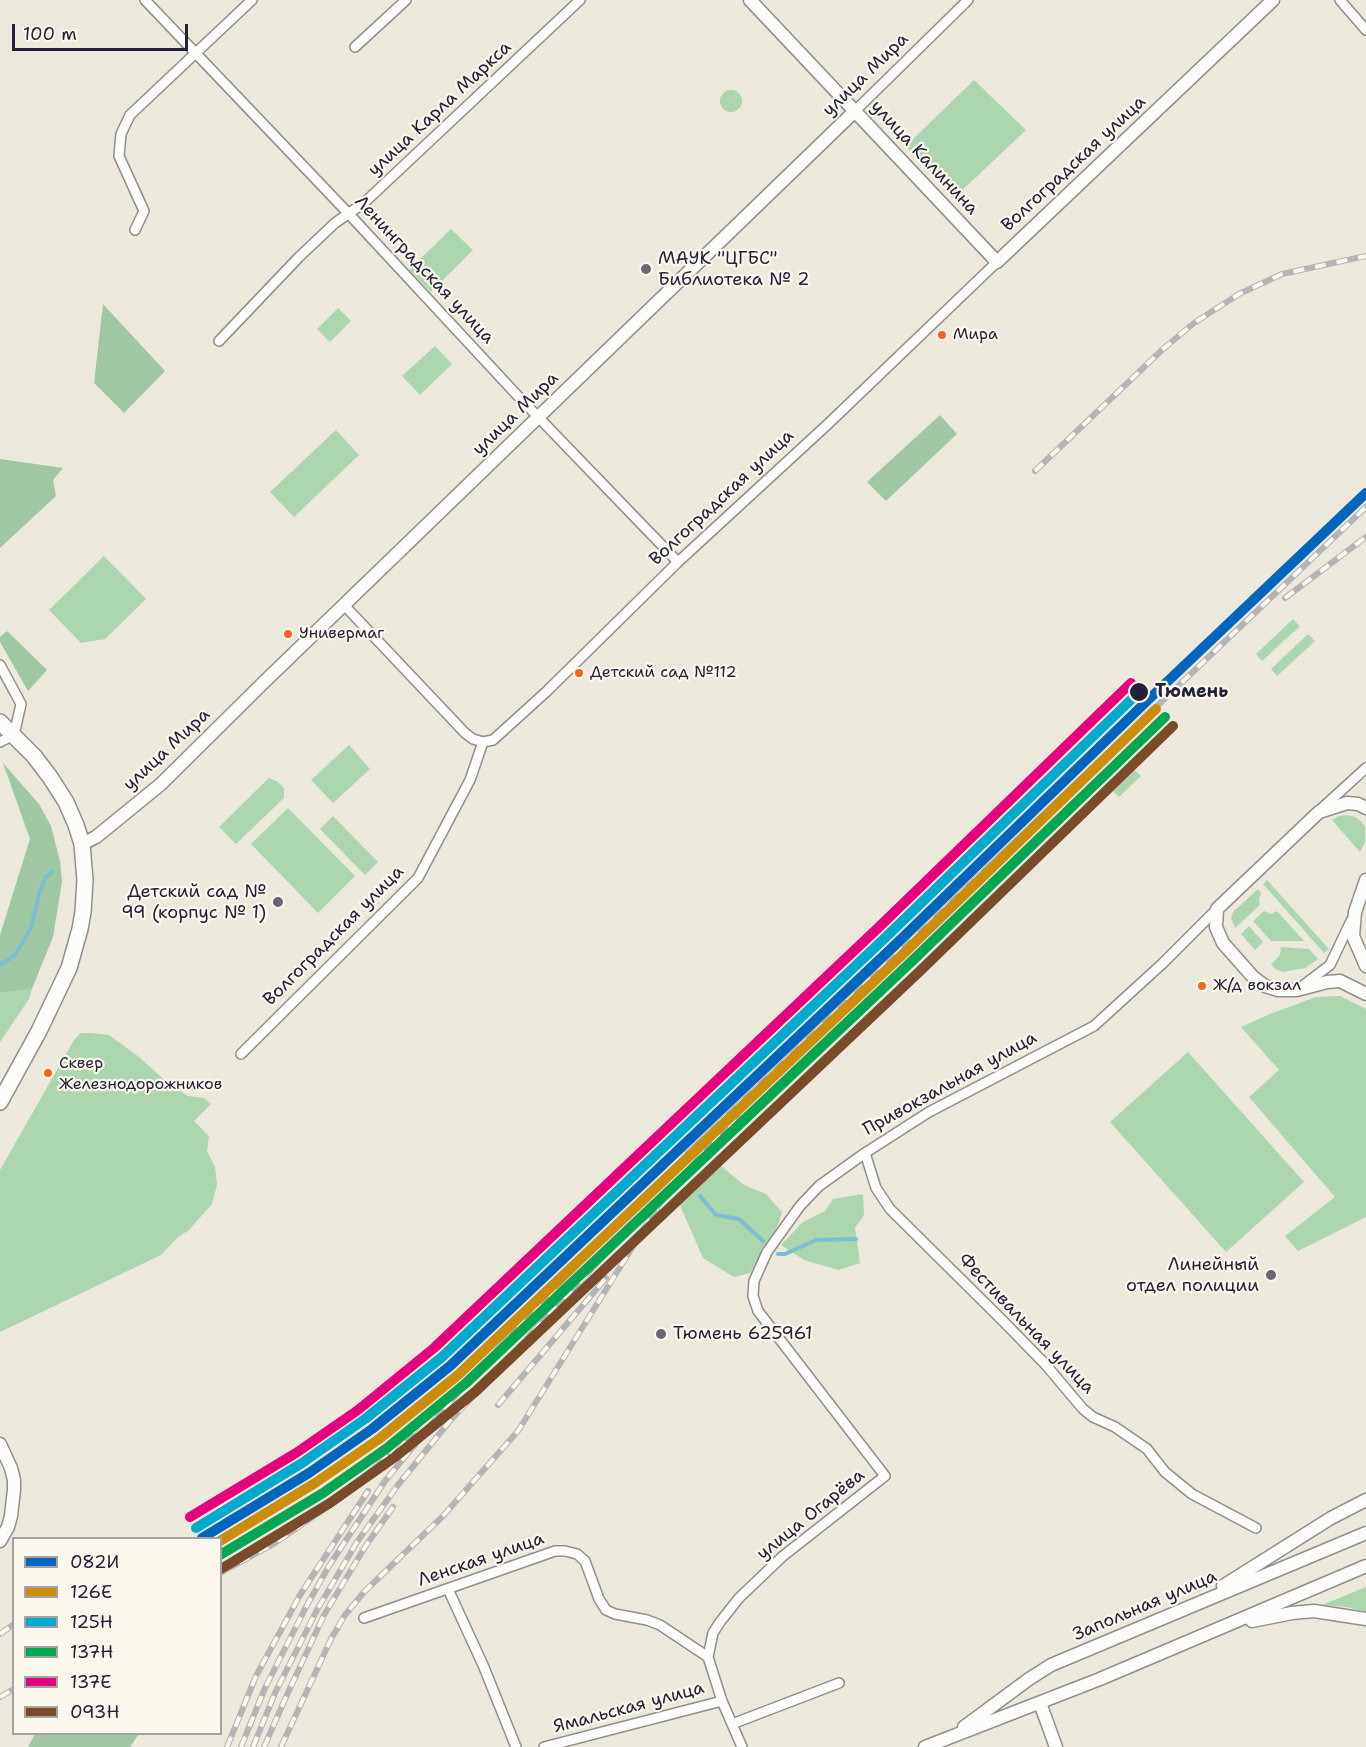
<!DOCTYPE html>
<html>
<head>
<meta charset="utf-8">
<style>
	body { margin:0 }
	#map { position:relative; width:1366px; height:1747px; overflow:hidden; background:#ece8db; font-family:"Shantell Sans",sans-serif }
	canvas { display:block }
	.legend { position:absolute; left:12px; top:1537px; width:210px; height:198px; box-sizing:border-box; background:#fbf7ec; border:2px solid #a4a2a5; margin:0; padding:8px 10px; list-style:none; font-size:18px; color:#22223b }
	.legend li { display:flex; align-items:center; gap:12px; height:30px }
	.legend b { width:30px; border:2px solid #a4a2a5 }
	.scale { position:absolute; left:12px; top:24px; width:176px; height:27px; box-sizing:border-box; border:3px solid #22223b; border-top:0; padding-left:8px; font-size:18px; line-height:21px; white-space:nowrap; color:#22223b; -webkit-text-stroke:4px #fbf7ec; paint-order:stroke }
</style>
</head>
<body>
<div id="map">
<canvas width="1366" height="1747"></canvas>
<ul class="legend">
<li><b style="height:8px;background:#0065bd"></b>082И</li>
<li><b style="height:8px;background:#cc8c0c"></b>126Е</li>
<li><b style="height:8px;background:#00a9ce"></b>125Н</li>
<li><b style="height:8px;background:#00a651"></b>137Н</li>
<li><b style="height:8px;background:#e5007d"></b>137Е</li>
<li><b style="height:8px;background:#7a4b2a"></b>093Н</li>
</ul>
<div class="scale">100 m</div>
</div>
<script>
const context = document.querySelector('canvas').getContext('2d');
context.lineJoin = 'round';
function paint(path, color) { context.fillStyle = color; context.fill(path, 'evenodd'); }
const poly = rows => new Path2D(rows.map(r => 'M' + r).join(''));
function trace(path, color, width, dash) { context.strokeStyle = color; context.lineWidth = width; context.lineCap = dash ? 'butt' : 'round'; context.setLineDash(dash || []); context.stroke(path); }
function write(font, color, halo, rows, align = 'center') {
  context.font = font + ' "Shantell Sans",sans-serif'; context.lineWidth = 4.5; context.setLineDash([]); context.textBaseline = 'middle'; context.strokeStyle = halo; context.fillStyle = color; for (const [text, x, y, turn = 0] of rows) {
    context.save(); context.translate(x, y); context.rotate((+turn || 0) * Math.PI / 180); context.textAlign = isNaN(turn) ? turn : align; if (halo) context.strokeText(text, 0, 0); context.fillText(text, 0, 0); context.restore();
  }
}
const green = poly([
	[974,80,1026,130,954,198,906,146],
	'720 101a11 11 0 1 1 22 0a11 11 0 1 1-22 0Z',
	[451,229,473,250,431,292,409,270],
	[338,308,351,321,330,342,317,329],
	[435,346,452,364,420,395,402,376],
	[336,430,359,455,294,517,270,492],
	[104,556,146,599,105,639,81,643,49,610],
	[1293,619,1300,626,1262,661,1256,654],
	[1308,634,1315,641,1277,676,1271,669],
	[349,745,370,769,333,803,311,780],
	[1135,770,1141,776,1119,797,1113,791],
	[269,778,278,782,284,788,284,798,236,844,219,827],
	[288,808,355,876,318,913,251,844],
	[1347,815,1355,817,1361,821,1365,827,1365,842,1360,852,1332,820,1339,816],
	[333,816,378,862,365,875,320,829],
	[1267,880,1329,949,1324,953,1263,884],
	[1258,889,1261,894,1259,899,1260,905,1235,928,1231,918,1233,912],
	[1264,911,1271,914,1277,911,1304,941,1271,941,1253,921],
	[1249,926,1263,942,1255,950,1241,934],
	[1281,947,1309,949,1318,959,1305,968,1283,972,1275,969,1271,964,1280,955],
	[32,989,29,999,0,1042,0,993],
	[1340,996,1366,1009,1366,1217,1298,1251,1285,1236,1335,1197,1249,1097,1279,1070,1241,1027,1270,1014,1316,997],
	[81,1033,92,1033,109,1035,139,1057,169,1084,188,1096,204,1098,211,1104,194,1121,209,1136,207,1151,215,1167,217,1185,212,1204,189,1230,178,1237,161,1255,0,1332,0,1170,74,1040],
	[1188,1052,1304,1182,1226,1252,1110,1122],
	[721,1166,744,1185,766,1194,782,1212,778,1225,750,1273,734,1277,703,1258,679,1203],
	[863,1194,864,1215,855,1228,860,1263,839,1270,804,1260,781,1245,803,1222,825,1211,833,1199],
	[1366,1587,1366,1612,1347,1607,1322,1605]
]);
const forest = poly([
	[103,304,165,371,124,413,94,383],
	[940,415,957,434,886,501,867,482],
	[0,459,63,468,53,480,56,496,0,548],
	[7,631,47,670,28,691,0,642,0,637],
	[3,763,39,804,51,826,60,861,62,882,53,937,32,989,0,993,0,935,30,839],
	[35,1734,139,1734,130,1747,28,1747]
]);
const stream = poly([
	[0,965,15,955,31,928,40,891,46,877,53,871],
	[700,1196,716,1215,739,1219,763,1241],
	[778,1254,785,1254,816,1240,856,1239]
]);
const minor = poly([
	[145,0,348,213,516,394,678,562],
	[1340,0,1366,30],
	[355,47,406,0],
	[855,111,968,0],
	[135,230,144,211,119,156,121,134,130,115,252,0],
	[219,341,299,257,335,223,365,202,580,0],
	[344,605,465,733,473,739,483,742,493,740,546,692,678,562,828,424,997,262],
	[0,665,21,704,14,735,0,742],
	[1321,809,1366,768],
	[1301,987,1330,965,1351,921],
	[241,1054,418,878,470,780,483,742],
	[865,1153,876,1188,890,1209,1003,1321,1045,1364,1083,1409,1093,1417,1115,1427,1147,1449,1165,1472,1192,1494,1256,1528],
	[448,1589,483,1665,516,1747],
	[364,1618,555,1551,565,1551,577,1554,585,1561,599,1599,606,1610,615,1614,647,1620,660,1625,708,1657],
	[732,1724,839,1683],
	[544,1747,722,1701],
	[742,1747,722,1701,708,1657,713,1633,720,1622,739,1598,783,1556,885,1476,758,1311,753,1296,754,1281,767,1252,800,1206,819,1186,865,1153,929,1112,1094,1026,1162,964,1217,909]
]);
const tertiary = poly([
	[750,0,997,262,1273,0],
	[1366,808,1358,804,1347,803,1319,812,1217,909,1216,927,1223,943,1253,977,1265,986,1278,990,1297,990,1327,982,1340,981,1366,994],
	[82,844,96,837,161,784,261,685,855,111],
	[1366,880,1355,912,1353,936,1366,966],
	[0,1444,11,1468,14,1480,14,1490,11,1516,8,1527,0,1541],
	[1223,1586,1331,1518,1366,1500],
	[1252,1621,1292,1613,1314,1611,1366,1619],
	[1040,1703,1056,1747],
	[964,1727,1029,1679,1051,1665,1366,1533],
	[925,1747,1100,1679,1366,1566]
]);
const primary = poly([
	[0,722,34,756,50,777,66,802,76,825,82,844,85,880,83,912,80,929,69,968,39,1031,0,1102]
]);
const rail = poly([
	[1035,471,1163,349,1194,323,1239,294,1282,274,1366,256],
	[1285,598,1366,537],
	[688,1153,1366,507],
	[466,1370,492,1341],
	[498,1405,606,1278],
	[385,1467,428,1413],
	[220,1573,275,1543,343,1496,388,1456],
	[0,1634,14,1624],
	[0,1697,14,1689],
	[227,1747,256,1676,300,1595,368,1491],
	[241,1747,265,1688,307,1605,329,1566,385,1481,459,1391,616,1223],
	[253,1747,275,1693,317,1610,357,1542,398,1485,449,1422,653,1203],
	[264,1747,286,1697,324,1615,365,1547,393,1507],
	[281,1747,331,1639,345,1615,364,1592,443,1516,518,1431,660,1203,712,1143,738,1117]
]);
const rail1 = poly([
	[202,1538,309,1473,372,1429,450,1366,895,945,1148,700,1366,493]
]);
const rail2 = poly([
	[220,1541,315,1483,379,1439,458,1375,903,954,1156,709]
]);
const rail3 = poly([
	[196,1528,302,1463,365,1419,442,1357,887,936,1140,691]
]);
const rail4 = poly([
	[220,1555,323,1493,387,1448,466,1383,911,962,1165,717]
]);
const rail5 = poly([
	[190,1517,296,1453,358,1410,434,1348,878,928,1131,683]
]);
const rail6 = poly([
	[221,1569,330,1503,395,1457,475,1392,920,971,1173,726]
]);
const markers = [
	[646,269,6,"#696773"],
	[942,335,5,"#f26522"],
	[288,634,5,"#f26522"],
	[579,673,5,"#f26522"],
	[1139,692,10,"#22223b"],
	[278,902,6,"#696773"],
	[1202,986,5,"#f26522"],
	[48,1073,5,"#f26522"],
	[1271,1275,6,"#696773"],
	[661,1334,6,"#696773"]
];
const busNames = [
	["Мира",953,335],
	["Универмаг",299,634],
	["Детский сад №112",590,673],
	["Ж/д вокзал",1213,986],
	["Сквер",59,1064],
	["Железнодорожников",59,1085]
];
const streetNames = [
	["улица Мира",866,75,-44],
	["улица Карла Маркса",440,109,-43],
	["улица Калинина",924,158,47],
	["Волгоградская улица",1074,164,-43],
	["Ленинградская улица",424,270,47],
	["улица Мира",516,414,-44],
	["Волгоградская улица",722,498,-43],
	["улица Мира",167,750,-43],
	["Волгоградская улица",334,936,-45],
	["Привокзальная улица",950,1084,-29],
	["Фестивальная улица",1026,1324,46],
	["улица Огарёва",811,1515,-39],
	["Ленская улица",481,1560,-19],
	["Запольная улица",1145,1606,-23],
	["Ямальская улица",629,1708,-15]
];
const poiNames = [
	["МАУК \"ЦГБС\"",658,259],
	["Библиотека № 2",658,280],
	["Детский сад №",266,892,"right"],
	["99 (корпус № 1)",266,913,"right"],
	["Линейный",1259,1265,"right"],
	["отдел полиции",1259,1286,"right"],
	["Тюмень 625961",673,1334]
];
const stopNames = [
	["Тюмень",1155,692]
];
paint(green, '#abd6af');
paint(forest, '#9fc7a4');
trace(stream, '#7bbecf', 4);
trace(minor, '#918f8c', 12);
trace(tertiary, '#918f8c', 15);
trace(primary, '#918f8c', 18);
trace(minor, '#fcfcfa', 9);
trace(tertiary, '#fcfcfa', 12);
trace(primary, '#fcfcfa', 15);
trace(rail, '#b4b3b5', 6);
trace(rail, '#fbf7ec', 4, [11]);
trace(rail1, '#0065bd', 10);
trace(rail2, '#cc8c0c', 10);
trace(rail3, '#00a9ce', 10);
trace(rail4, '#00a651', 10);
trace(rail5, '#e5007d', 10);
trace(rail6, '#7a4b2a', 10);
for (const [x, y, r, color] of markers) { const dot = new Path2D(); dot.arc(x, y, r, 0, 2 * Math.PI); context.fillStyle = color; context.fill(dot); trace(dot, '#fbf7ec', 2); }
write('16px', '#22223b', '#fbf7ec', busNames, 'left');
write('18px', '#22223b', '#fbf7ec', streetNames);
write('18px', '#22223b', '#fbf7ec', poiNames, 'left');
write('bold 18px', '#22223b', '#fbf7ec', stopNames, 'left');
</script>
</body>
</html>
